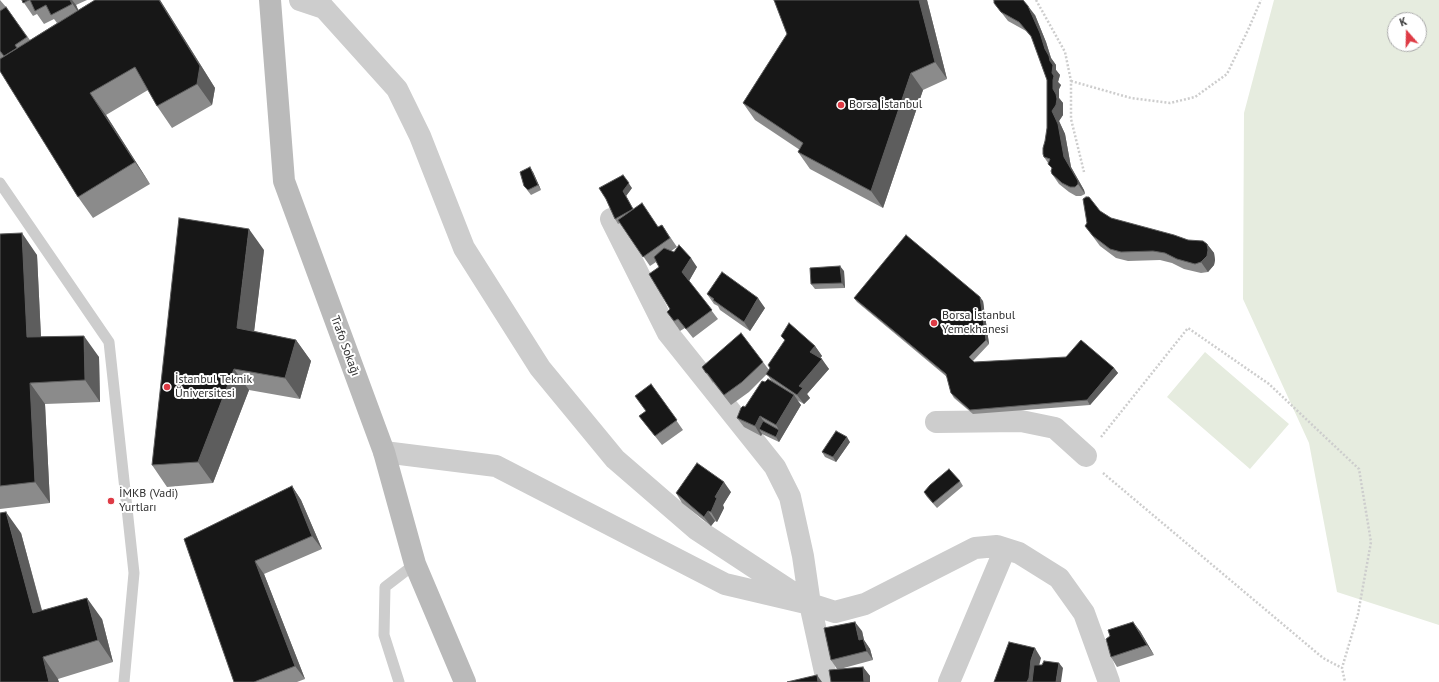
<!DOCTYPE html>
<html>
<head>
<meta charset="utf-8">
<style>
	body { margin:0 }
	#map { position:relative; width:1439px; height:682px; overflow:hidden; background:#fff; font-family:"PT Sans",sans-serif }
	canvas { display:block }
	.north { position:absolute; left:1387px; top:12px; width:40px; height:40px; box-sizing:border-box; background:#fff; border:1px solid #acacac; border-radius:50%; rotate:340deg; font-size:11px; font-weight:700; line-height:16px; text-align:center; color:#303030 }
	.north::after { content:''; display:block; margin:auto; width:14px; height:18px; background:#de3b45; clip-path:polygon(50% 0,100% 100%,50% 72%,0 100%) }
</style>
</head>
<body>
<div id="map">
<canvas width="1439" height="682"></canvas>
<div class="north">K</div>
</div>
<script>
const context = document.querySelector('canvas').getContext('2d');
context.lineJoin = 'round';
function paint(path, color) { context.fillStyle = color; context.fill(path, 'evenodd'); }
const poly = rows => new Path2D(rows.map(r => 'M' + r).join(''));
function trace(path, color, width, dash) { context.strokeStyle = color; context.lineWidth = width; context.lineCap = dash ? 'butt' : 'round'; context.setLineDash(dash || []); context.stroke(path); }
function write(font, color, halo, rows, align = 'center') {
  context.font = font + ' "PT Sans",sans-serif'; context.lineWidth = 4; context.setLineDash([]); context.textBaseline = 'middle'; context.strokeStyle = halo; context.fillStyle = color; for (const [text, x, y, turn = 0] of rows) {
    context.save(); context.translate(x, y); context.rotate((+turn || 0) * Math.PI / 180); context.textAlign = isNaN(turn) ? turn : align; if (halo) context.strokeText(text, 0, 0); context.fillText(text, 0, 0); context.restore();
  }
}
const green = poly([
	[1274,0,1439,0,1439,625,1337,592,1309,443,1243,299,1244,113],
	[1395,20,1419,20,1419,44,1395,44],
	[1205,352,1289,424,1250,469,1167,397]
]);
const path = poly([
	[1036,0,1065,52,1071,81,1071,119,1084,172],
	[1071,81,1131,98,1170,103,1195,97,1227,74,1248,30,1261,0],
	[1101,437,1188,328,1269,384,1359,469,1371,542,1358,614,1342,668,1345,682],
	[1103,473,1323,658,1342,668]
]);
const lane = poly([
	[0,183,109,342,134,573,124,682],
	[399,682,384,635,385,587,415,564]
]);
const street = poly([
	[300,0,324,8,397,89,420,136,464,248,540,368,615,459,696,529,810,604,835,612,865,604,975,548,997,546,1019,553,1059,578,1084,613,1109,682],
	[936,422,1021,421,1055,428,1086,456],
	[384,452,496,466,725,584,810,604,803,556,790,497,775,467,668,333,611,219],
	[810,604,827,681],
	[949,682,1005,549]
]);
const secondary = poly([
	[270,0,284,181,384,452,415,564,465,682]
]);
const wall = poly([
	[0,0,6,7,30,40,57,23,54,19,44,24,37,14,33,16,22,0,87,0,76,5,78,10,95,0,160,0,215,88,212,105,172,128,157,106,148,90,106,115,150,184,93,218,78,197,0,71],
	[774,0,927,0,947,79,923,90,883,208,810,169,798,152,800,150,755,120,743,103,787,34],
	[994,3,1035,15,1046,42,1051,58,1056,65,1056,70,1060,75,1058,82,1061,85,1059,89,1059,98,1063,103,1063,115,1059,121,1065,134,1071,167,1084,190,1085,194,1081,196,1076,196,1069,192,1059,184,1052,174,1052,169,1044,157,1047,128,1047,80,1032,38,1026,31,1008,21],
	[533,172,541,190,531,195,524,186],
	[632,188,626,196,633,209,658,227,662,225,677,247,671,251,697,267,689,281,718,319,693,338,685,328,680,331,667,312,670,309,659,267,656,262,650,266,620,223,618,224,615,219,606,199],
	[1100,211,1111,218,1188,240,1207,244,1214,253,1215,260,1214,265,1208,272,1201,273,1184,269,1172,263,1160,260,1128,261,1116,258,1100,246,1085,226],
	[0,234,37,255,41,337,99,357,100,402,45,404,50,503,0,509],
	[264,250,254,331,296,340,311,361,300,399,249,390,213,483,167,487,152,465],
	[844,271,845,288,815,289,811,284],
	[707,294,765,308,750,331,720,310,718,306,714,304],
	[854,298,983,301,989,344,973,361,974,362,1114,368,1118,373,1090,405,973,414,954,398,951,393,947,377,857,302],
	[781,336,815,346,822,356,820,358,829,369,807,394,810,398,804,404,797,400,801,405,779,442,762,434,761,436,744,427,737,418,765,382,772,382,767,374,749,392,731,405,713,382,713,383,702,367,763,362,769,370,785,341],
	[651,384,683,430,662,445,639,416,646,411],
	[850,442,836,462,825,457,822,452],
	[960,481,963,486,937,508,927,497,924,492],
	[292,486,301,500,322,549,264,574,305,679,297,682,234,682,184,539],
	[731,492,723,505,724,508,717,522,715,521,711,526,682,503,676,493],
	[21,533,42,610,102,619,113,662,58,679,0,682],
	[862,631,864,640,870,649,873,660,840,669,863,667,870,676,870,682,831,682,837,669,831,660],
	[1140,631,1154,655,1117,667,1111,657]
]);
const shadedWall = poly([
	[70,0,72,0,76,5,82,18],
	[159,0,160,0,215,88,212,105,197,84],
	[919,0,927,0,947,79,935,62],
	[1028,6,1035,15,1046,42,1051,58,1056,65,1056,70,1060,75,1058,82,1061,85,1059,89,1059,98,1063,103,1063,115,1059,121,1065,134,1071,167,1084,190,1085,194,1078,184,1064,157,1052,111,1053,89,1052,73,1050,61],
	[911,73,923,90,883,208,871,191],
	[90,93,106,115,150,184,135,162],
	[530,167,533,172,541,190,538,185],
	[623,175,632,188,626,196,636,214,623,191],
	[249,229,264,250,252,349,237,328],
	[22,233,37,255,42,359,27,337],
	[1207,244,1214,253,1215,260,1214,265,1208,272,1201,262],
	[691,258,697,267,689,281,682,272],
	[840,266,844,271,845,288,842,283],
	[980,297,983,301,989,344,986,340],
	[758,298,765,308,750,331,744,322],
	[84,336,99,357,100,402,85,380],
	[296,340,311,361,300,399,285,378],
	[815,346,822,356,817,362,810,352],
	[822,359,829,369,807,394,810,398,804,404,797,395,799,386],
	[1114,368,1118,373,1090,405,1087,400],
	[234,369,249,390,213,483,198,462],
	[30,383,45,404,50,503,35,482],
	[794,395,801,405,779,442,776,437,779,430,776,425],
	[760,416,767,426,759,429,762,434,761,436,755,426],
	[847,437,850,442,836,462,833,457],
	[724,482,731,492,723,505,724,508,717,522,711,512,715,497],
	[292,486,301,500,322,549,312,536],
	[708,511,715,521,711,526,704,517],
	[6,512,21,533,48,634,33,613],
	[255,561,264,574,305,679,295,666],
	[87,598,102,619,113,662,98,640],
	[855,622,862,631,864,640,870,649,873,660,859,640],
	[1133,622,1140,631,1154,655,1147,645],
	[1035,648,1041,658,1038,670,1036,682,1027,682,1031,660],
	[43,657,58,679,59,682,49,682],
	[1059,663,1063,668,1061,682,1056,682],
	[863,667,870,676,870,682,864,682],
	[817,675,822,682,818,682]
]);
const building = poly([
	[22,0,29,0,23,3,22,0],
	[30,0,70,0,72,4,51,15,46,5,35,11,30,0],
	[95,0,159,0,200,66,197,84,157,106,135,67,90,93,135,162,78,197,0,71,0,59,95,0],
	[774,0,919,0,935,62,911,73,871,191,798,152,803,143,743,103,787,34,774,0],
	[994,0,1023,0,1028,6,1040,33,1045,49,1049,56,1050,61,1053,65,1052,73,1054,76,1053,80,1053,89,1056,94,1057,99,1056,105,1052,111,1058,124,1064,157,1078,181,1078,184,1075,187,1070,187,1062,183,1052,174,1051,171,1052,168,1048,164,1050,159,1044,157,1043,154,1043,148,1045,141,1047,128,1047,80,1031,36,1019,22,1001,12,994,3,994,0],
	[6,7,27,37,15,45,17,48,4,56,0,51,0,11,6,7],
	[530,167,538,185,528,190,524,186,520,172,530,167],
	[623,175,629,183,623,191,633,209,615,219,606,199,599,188,623,175],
	[1086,197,1089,197,1100,211,1111,218,1174,235,1188,240,1203,241,1207,244,1208,250,1207,256,1201,262,1195,264,1177,259,1165,253,1153,251,1121,252,1110,249,1093,236,1085,226,1087,223,1083,199,1086,197],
	[642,203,658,227,662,225,670,238,643,257,618,220,642,203],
	[179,218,249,229,237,328,296,340,285,378,234,369,198,462,152,465,179,218],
	[22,233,27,337,84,336,85,380,30,383,35,482,0,486,0,234,22,233],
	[906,235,980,297,986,340,969,357,974,362,1066,357,1081,340,1114,368,1087,400,970,410,951,393,946,374,854,298,906,235],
	[679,245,691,258,682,272,712,310,686,329,678,319,674,321,667,312,670,309,649,274,659,267,654,257,664,248,674,252,679,245],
	[840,266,842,283,811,284,810,268,840,266],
	[722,272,758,298,744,322,713,300,714,299,707,294,722,272],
	[789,323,815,346,810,352,822,359,799,386,803,388,797,395,766,374,770,368,768,365,785,340,781,336,789,323],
	[741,333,763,362,742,382,724,395,707,373,706,373,702,367,741,333],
	[768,379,794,395,776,425,760,416,755,426,737,418,741,408,743,406,745,407,762,381,765,382,768,379],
	[651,384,677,420,655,436,639,416,646,411,635,396,651,384],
	[763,421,779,430,776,437,759,429,763,421],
	[836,431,847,437,833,457,822,452,836,431],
	[697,463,724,482,715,497,717,498,711,512,708,511,704,517,676,493,697,463],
	[949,469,960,481,933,503,924,492,930,485,949,469],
	[292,486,312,536,255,561,295,666,254,682,234,682,184,539,292,486],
	[6,512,33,613,87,598,98,640,43,657,49,682,0,682,0,513,6,512],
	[855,622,859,640,863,639,867,651,831,660,824,628,855,622],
	[1133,622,1147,645,1111,657,1106,639,1110,636,1108,630,1133,622],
	[1009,642,1035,648,1031,660,1029,678,1027,682,994,682,1009,642],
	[1044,661,1059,663,1056,682,1032,682,1034,665,1042,665,1044,661],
	[863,667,864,682,831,682,829,670,863,667],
	[817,675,818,682,787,682,817,675]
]);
const markers = [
	[841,105,4,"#de3b45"],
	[934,323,4,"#de3b45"],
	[167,387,4,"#de3b45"],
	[111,501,4,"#de3b45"]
];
const poiNames = [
	["Borsa İstanbul",849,105],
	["Borsa İstanbul",942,316],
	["Yemekhanesi",942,330],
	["İstanbul Teknik",175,380],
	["Üniversitesi",175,394],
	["İMKB (Vadi)",119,494],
	["Yurtları",119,508]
];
const streetNames = [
	["Trafo Sokağı",345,346,70]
];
paint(green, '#e6ecdf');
trace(path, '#cdcdcd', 2.5, [2, 2]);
trace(lane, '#cdcdcd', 11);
trace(street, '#cdcdcd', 22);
trace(secondary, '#bababa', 22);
paint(wall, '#8b8b8b');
paint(shadedWall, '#5d5d5d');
paint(building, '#171717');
trace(building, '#5d5d5d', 1);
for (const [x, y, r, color] of markers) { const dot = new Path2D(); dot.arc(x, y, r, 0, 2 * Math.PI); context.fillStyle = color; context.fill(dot); trace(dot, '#fff', 1.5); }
write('12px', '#303030', '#fff', poiNames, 'left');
write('12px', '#303030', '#fff', streetNames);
</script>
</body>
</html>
